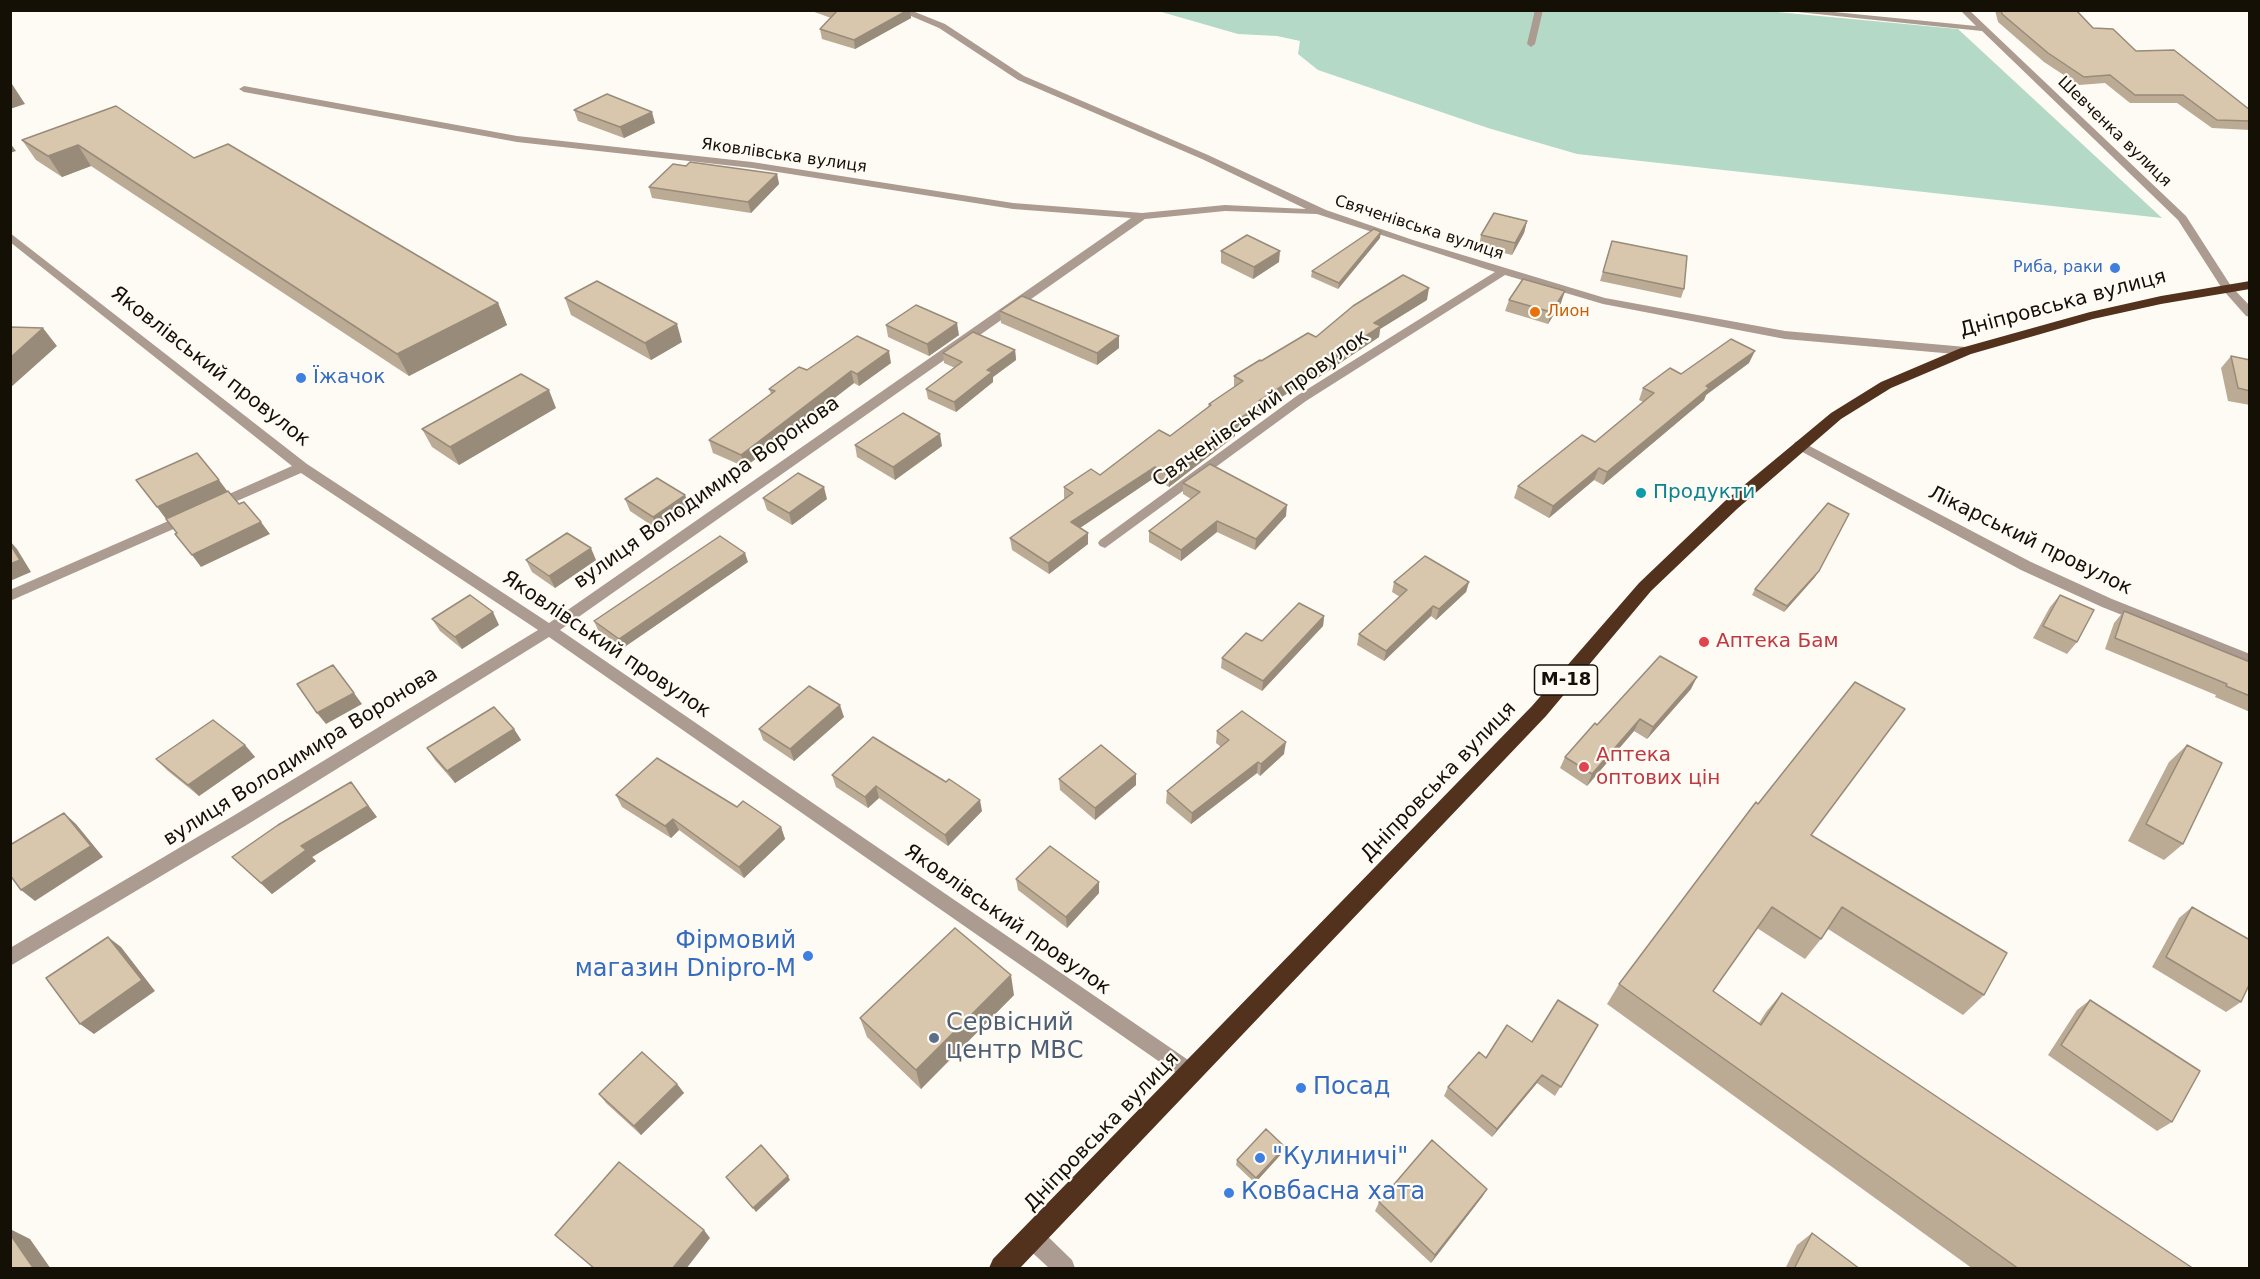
<!DOCTYPE html>
<html>
<head>
<meta charset="utf-8">
<style>
	body { margin:0 }
	#map { position:relative; width:2260px; height:1279px; overflow:hidden; background:#fefbf5; font-family:"DejaVu Sans",sans-serif }
	canvas { display:block }
	.frame { position:absolute; inset:0; border:12px solid #151006; pointer-events:none }
</style>
</head>
<body>
<div id="map">
<canvas width="2260" height="1279"></canvas>
<div class="frame"></div>
</div>
<script>
const context = document.querySelector('canvas').getContext('2d');
context.lineJoin = 'round';
function paint(path, color) { context.fillStyle = color; context.fill(path, 'evenodd'); }
const poly = rows => new Path2D(rows.map(r => 'M' + r).join(''));
function trace(path, color, width, dash) { context.strokeStyle = color; context.lineWidth = width; context.lineCap = dash ? 'butt' : 'round'; context.setLineDash(dash || []); context.stroke(path); }
function write(font, color, halo, rows, align = 'center') {
  context.font = font + ' "DejaVu Sans",sans-serif'; context.lineWidth = 4.5; context.setLineDash([]); context.textBaseline = 'middle'; context.strokeStyle = halo; context.fillStyle = color; for (const [text, x, y, turn = 0] of rows) {
    context.save(); context.translate(x, y); context.rotate((+turn || 0) * Math.PI / 180); context.textAlign = isNaN(turn) ? turn : align; if (halo) context.strokeText(text, 0, 0); context.fillText(text, 0, 0); context.restore();
  }
}
const green = poly([
	[1756,10,1958,29,2162,218,1577,154,1488,128,1318,70,1298,54,1300,41,1277,36,1238,34,1158,11]
]);
const minor = poly([
	[897,10,910,10,945,24,1024,76,1208,155,1326,210,1413,240,1605,298,1785,331,1966,347,1972,351,1966,355,1785,339,1603,304,1505,275,1306,401,1105,548,1100,546,1098,543,1100,540,1298,395,1495,272,1317,214,1225,211,1145,219,560,630,1197,1066,1200,1073,1197,1080,1190,1083,549,637,245,826,10,966,10,948,233,816,538,630,301,473,221,508,211,508,209,505,211,502,292,466,10,242,10,233,307,464,549,623,1131,218,1013,209,752,168,517,142,244,92,239,89,244,86,517,136,752,162,1013,203,1142,213,1225,205,1306,209,1202,159,1018,80,939,28,897,10],
	[1535,10,1543,10,1535,44,1531,47,1527,44,1535,10],
	[1778,10,1814,10,1976,26,1960,10,1969,10,2186,216,2231,286,2250,306,2250,317,2246,316,2223,290,2178,220,1982,31,1778,10],
	[1800,441,2031,562,2112,599,2250,654,2250,666,2102,607,2021,570,1795,448,1794,445,1795,442,1800,441],
	[189,512,194,514,196,517,194,520,10,601,10,590,189,512],
	[1032,1226,1040,1229,1072,1260,1075,1268,1049,1268,1024,1245,1021,1237,1024,1229,1032,1226]
]);
const highway = poly([
	[2250,281,2250,289,2161,304,2093,319,1971,354,1891,388,1841,419,1737,509,1651,591,1546,716,1020,1268,989,1268,993,1259,1532,706,1639,583,1725,501,1831,413,1881,382,1961,348,2090,312,2161,296,2250,281]
]);
const wall = poly([
	[809,10,910,10,911,18,855,49,822,39,820,29,831,18],
	[1995,10,2076,10,2093,28,2136,51,2250,110,2250,130,2212,128,2177,103,2130,103,2105,83,2079,85,2044,62,1998,22],
	[574,110,655,123,624,138,578,121],
	[22,140,194,158,498,303,507,325,409,376,91,166,62,177,36,160],
	[686,166,777,174,779,184,751,213,652,198,649,187],
	[1527,221,1524,233,1512,255,1479,247,1481,235],
	[1380,238,1338,289,1311,277,1312,271],
	[1612,241,1684,289,1681,298,1600,281],
	[1221,251,1279,262,1253,279,1221,263],
	[565,298,682,342,651,360,571,315],
	[1427,300,1380,329,1379,337,1316,379,1312,377,1262,410,1262,414,1235,433,1235,436,1169,487,1154,478,1080,528,1088,544,1049,574,1012,550,1010,538,1065,499,1064,498,1064,487,1100,475,1170,436,1208,407,1209,404,1234,387,1234,376,1261,361,1316,337],
	[1509,300,1561,303,1548,324,1505,311],
	[1000,311,1119,348,1097,365,1001,323],
	[886,325,959,335,929,356,888,337],
	[1015,350,1016,360,993,377,993,382,956,412,928,399,926,389,955,368,944,363,943,353],
	[2231,356,2250,360,2250,405,2228,401,2221,368],
	[891,363,859,386,854,383,745,467,713,453,709,440,771,394,769,389,807,370],
	[1749,363,1706,395,1704,400,1603,485,1594,480,1549,518,1514,498,1518,486,1595,442,1643,402,1639,400,1643,388,1681,374],
	[556,408,459,465,432,447,422,429],
	[855,445,942,446,895,480,857,457],
	[1183,483,1286,516,1255,550,1217,532,1181,561,1149,542,1149,531,1191,499,1183,494],
	[685,495,689,507,657,529,630,511,625,499],
	[763,498,827,499,792,525,767,510],
	[526,560,596,560,555,588,532,572],
	[748,562,623,648,598,630,594,621],
	[1815,577,1784,612,1752,595,1755,589],
	[1394,582,1469,582,1466,592,1436,620,1431,616,1384,661,1357,645,1359,634,1400,597,1392,592],
	[2060,595,2077,642,2067,654,2033,638,2050,607],
	[2124,611,2250,662,2250,712,2215,697,2216,695,2105,649,2114,623],
	[1324,616,1323,626,1262,691,1221,668,1222,658],
	[432,619,499,625,462,649,440,631],
	[1691,689,1647,739,1634,731,1587,786,1560,768,1565,757,1597,725],
	[844,717,794,761,763,740,759,729],
	[514,729,521,740,455,783,435,760,427,748],
	[1217,731,1284,754,1260,776,1257,773,1191,824,1166,803,1167,791,1221,747,1216,743],
	[245,745,255,757,199,796,168,771,156,759],
	[2187,745,2183,844,2164,860,2128,841,2169,762],
	[1136,774,1136,785,1095,820,1060,790,1059,779],
	[832,775,946,782,982,811,948,846,879,798,868,808,836,787],
	[616,795,737,807,781,827,785,839,744,878,679,830,671,838,622,807],
	[1758,804,1811,835,1984,995,1963,1015,1828,929,1821,939,1805,959,1757,928,1713,991,1759,1023,1766,1012,1782,993,2194,1269,1973,1269,1607,1004,1619,984],
	[377,817,312,857,316,861,272,894,232,857],
	[1016,879,1099,893,1067,928,1018,890],
	[2192,907,2241,1002,2226,1012,2152,967,2179,918],
	[1014,995,921,1089,867,1037,860,1018],
	[2090,1000,2172,1122,2157,1131,2048,1055,2077,1010],
	[1598,1025,1555,1096,1537,1083,1492,1137,1444,1096,1448,1087,1486,1058,1532,1042],
	[677,1084,684,1093,641,1135,606,1103,599,1094],
	[1284,1151,1255,1183,1236,1165,1237,1160],
	[1487,1189,1482,1197,1431,1263,1375,1211,1379,1202],
	[1812,1233,1860,1269,1785,1269,1797,1245]
]);
const shadedWall = poly([
	[908,10,910,10,911,18,855,49,854,40],
	[12,84,25,104,10,109,10,85],
	[652,112,655,123,624,138,620,127],
	[10,143,16,151,10,153],
	[78,145,91,166,62,177,48,156],
	[777,174,779,184,751,213,748,202],
	[1527,221,1524,233,1512,255,1515,243],
	[1381,232,1380,238,1338,289,1339,283],
	[1280,251,1279,262,1253,279,1254,267],
	[1429,288,1427,300,1380,329,1379,337,1316,379,1317,368,1374,323],
	[1565,291,1561,303,1548,324,1551,312],
	[498,303,507,325,409,376,397,354],
	[957,323,959,335,929,356,927,344],
	[677,324,682,342,651,360,645,343],
	[43,328,57,346,10,388,10,358],
	[1119,336,1119,348,1097,365,1097,353],
	[1015,350,1016,360,993,377,993,382,956,412,954,402,987,370],
	[889,351,891,363,859,386,857,374],
	[1755,351,1749,363,1706,395,1704,400,1603,485,1607,472,1706,386],
	[1313,366,1312,377,1262,410,1262,414,1235,433,1235,436,1169,487,1169,475,1259,401],
	[851,371,854,383,745,467,741,455],
	[549,390,556,408,459,465,450,447],
	[940,434,942,446,895,480,893,467],
	[1155,467,1154,478,1071,534,1071,522],
	[1599,468,1594,480,1549,518,1553,506],
	[219,480,228,492,166,519,157,507],
	[824,487,827,499,792,525,789,513],
	[685,495,689,507,657,529,653,517],
	[1287,505,1286,516,1255,550,1256,539],
	[1217,521,1217,532,1181,561,1181,550],
	[261,522,270,534,201,567,192,555],
	[1088,533,1088,544,1049,574,1048,563],
	[10,541,17,549,31,572,10,581],
	[591,548,596,560,555,588,549,576],
	[745,553,748,562,623,648,619,639],
	[1819,571,1815,577,1784,612,1787,606],
	[1469,582,1466,592,1436,620,1439,609],
	[1433,606,1431,616,1384,661,1386,651],
	[493,612,499,625,462,649,455,637],
	[1324,616,1323,626,1262,691,1263,681],
	[1697,677,1691,689,1647,739,1653,727],
	[354,693,362,704,326,724,317,713],
	[840,705,844,717,794,761,790,749],
	[1640,719,1634,731,1587,786,1592,774],
	[514,729,521,740,455,783,447,771],
	[1286,742,1284,754,1260,776,1261,764],
	[245,745,255,757,199,796,188,785],
	[1258,762,1257,773,1191,824,1192,813],
	[1136,774,1136,785,1095,820,1095,808],
	[351,782,377,817,312,857,316,861,272,894,261,883,301,846],
	[876,786,879,798,868,808,865,797],
	[980,800,982,811,948,846,945,835],
	[64,813,76,824,103,857,35,901,21,890],
	[673,819,679,830,671,838,665,826],
	[781,827,785,839,744,878,739,867],
	[1099,882,1099,893,1067,928,1066,917],
	[108,937,121,947,155,991,94,1034,80,1024],
	[1011,975,1014,995,921,1089,916,1070],
	[1542,1075,1537,1083,1492,1137,1497,1129],
	[677,1084,684,1093,641,1135,634,1126],
	[1285,1147,1284,1151,1255,1183,1256,1178],
	[788,1176,790,1180,756,1212,753,1208],
	[1487,1189,1482,1197,1431,1263,1435,1255],
	[10,1229,30,1239,51,1269,34,1269,10,1234],
	[704,1230,710,1238,686,1269,672,1269]
]);
const building = poly([
	[835,10,908,10,854,40,820,29,837,11,835,10],
	[2001,10,2076,10,2093,28,2113,29,2136,51,2174,50,2250,110,2250,121,2217,120,2183,95,2135,95,2110,75,2084,77,2048,53,2002,14,2001,10],
	[607,94,652,112,620,127,574,110,607,94],
	[116,106,194,158,228,144,498,303,397,354,78,145,48,156,22,140,116,106],
	[690,162,777,174,748,202,649,187,673,164,686,166,690,162],
	[1494,213,1527,221,1515,243,1481,235,1494,213],
	[1374,229,1381,232,1339,283,1312,271,1374,229],
	[1247,235,1280,251,1254,267,1221,251,1247,235],
	[1612,241,1687,256,1684,289,1603,272,1612,241],
	[1403,275,1429,288,1374,323,1381,326,1317,368,1313,366,1259,401,1263,403,1233,423,1236,425,1169,475,1155,467,1071,522,1088,533,1048,563,1010,538,1073,493,1064,487,1091,469,1100,475,1159,430,1170,436,1211,405,1209,404,1243,381,1234,376,1260,360,1261,361,1308,333,1316,337,1353,306,1403,275],
	[1523,279,1565,291,1551,312,1509,300,1523,279],
	[597,281,677,324,645,343,565,298,597,281],
	[1022,296,1119,336,1097,353,1000,311,1022,296],
	[916,305,957,323,927,344,886,325,916,305],
	[10,327,43,328,10,358,10,327],
	[973,332,1015,350,987,370,992,372,954,402,926,389,962,362,943,353,973,332],
	[857,336,889,351,857,374,851,371,741,455,709,440,775,391,769,389,799,367,807,370,857,336],
	[1731,339,1755,351,1706,386,1709,388,1607,472,1599,468,1553,506,1518,486,1582,435,1595,442,1654,393,1643,388,1670,368,1681,374,1731,339],
	[2231,356,2250,360,2250,391,2238,388,2231,356],
	[521,374,549,390,450,447,422,429,521,374],
	[903,413,940,434,893,467,855,445,903,413],
	[197,453,219,480,157,507,136,480,197,453],
	[1210,464,1287,505,1256,539,1217,521,1181,550,1149,531,1200,492,1183,483,1210,464],
	[798,473,824,487,789,513,763,498,798,473],
	[657,478,685,495,653,517,625,499,657,478],
	[228,491,239,504,244,502,261,522,192,555,175,534,177,533,166,519,228,491],
	[1828,503,1849,514,1819,571,1787,606,1755,589,1828,503],
	[567,533,591,548,549,576,526,560,567,533],
	[720,536,745,553,619,639,594,621,720,536],
	[10,544,20,560,10,564,10,544],
	[1425,556,1469,582,1439,609,1433,606,1386,651,1359,634,1407,590,1394,582,1425,556],
	[470,595,493,612,455,637,432,619,470,595],
	[2060,595,2094,610,2077,642,2043,626,2060,595],
	[1299,603,1324,616,1263,681,1222,658,1246,633,1262,641,1299,603],
	[2124,611,2250,662,2250,696,2226,686,2227,684,2115,638,2124,611],
	[1660,656,1697,677,1653,727,1640,719,1592,774,1565,757,1595,723,1597,725,1660,656],
	[333,665,354,693,317,713,297,684,333,665],
	[1855,682,1905,709,1811,835,2007,953,1984,995,1842,907,1821,939,1772,907,1713,991,1761,1025,1782,993,2194,1269,2019,1269,1619,984,1756,802,1758,804,1855,682],
	[809,686,840,705,790,749,759,729,809,686],
	[494,707,514,729,447,771,427,748,494,707],
	[1242,711,1286,742,1261,764,1258,762,1192,813,1167,791,1229,740,1217,731,1242,711],
	[213,720,245,745,188,785,156,759,213,720],
	[873,737,946,782,949,779,980,800,945,835,876,786,865,797,832,775,873,737],
	[1101,745,1136,774,1095,808,1059,779,1101,745],
	[2187,745,2222,763,2183,844,2146,824,2187,745],
	[657,758,737,807,743,801,781,827,739,867,673,819,665,826,616,795,657,758],
	[351,782,368,806,301,846,306,850,261,883,232,857,278,825,351,782],
	[64,813,91,846,21,890,10,875,10,845,64,813],
	[1050,846,1099,882,1066,917,1016,879,1050,846],
	[2192,907,2250,940,2250,983,2241,1002,2166,957,2192,907],
	[955,928,1011,975,916,1070,860,1018,955,928],
	[108,937,142,980,80,1024,46,978,108,937],
	[1558,1000,1598,1025,1561,1087,1542,1075,1497,1129,1448,1087,1479,1052,1486,1058,1507,1025,1532,1042,1558,1000],
	[2090,1000,2200,1071,2172,1122,2061,1045,2090,1000],
	[642,1052,677,1084,634,1126,599,1094,642,1052],
	[1266,1129,1285,1147,1256,1178,1237,1160,1266,1129],
	[1432,1140,1487,1189,1435,1255,1379,1202,1432,1140],
	[761,1145,788,1176,753,1208,726,1177,761,1145],
	[619,1162,704,1230,672,1269,595,1269,555,1235,619,1162],
	[1812,1233,1860,1269,1794,1269,1812,1233],
	[10,1234,34,1269,10,1269,10,1234]
]);
const markers = [
	[2115,268,6,"#3f7fe0"],
	[1535,312,6,"#e8710a"],
	[301,378,6,"#3f7fe0"],
	[1641,493,6,"#0f9aa8"],
	[1704,642,6,"#e0444e"],
	[1584,767,6,"#e0444e"],
	[808,956,6,"#3f7fe0"],
	[934,1038,6,"#5c6f8a"],
	[1301,1088,6,"#3f7fe0"],
	[1260,1158,6,"#3f7fe0"],
	[1229,1193,6,"#3f7fe0"]
];
const farStreetnames = [
	["Шевченка вулиця",2114,132,44],
	["Яковлівська вулиця",784,156,8],
	["Свяченівська вулиця",1419,228,18]
];
const farShopnames = [
	["Риба, раки",2103,268]
];
const farFoodnames = [
	["Лион",1547,312]
];
const shields = [
	[1566,680,63]
];
const shieldNames = [
	["М-18",1566,680]
];
const streetNames = [
	["Дніпровська вулиця",2063,304,-15],
	["Яковлівський провулок",210,367,38],
	["Свяченівський провулок",1261,409,-35],
	["вулиця Володимира Воронова",707,493,-35],
	["Лікарський провулок",2030,541,26],
	["Яковлівський провулок",606,645,34],
	["вулиця Володимира Воронова",301,757,-32],
	["Дніпровська вулиця",1439,782,-46],
	["Яковлівський провулок",1007,920,35],
	["Дніпровська вулиця",1102,1132,-46]
];
const shopNames = [
	["Їжачок",313,378]
];
const cultureNames = [
	["Продукти",1653,493]
];
const healthNames = [
	["Аптека Бам",1716,642],
	["Аптека",1596,756],
	["оптових цін",1596,779]
];
const nearShopnames = [
	["Фірмовий",796,942,"right"],
	["магазин Dnipro-M",796,970,"right"],
	["Посад",1313,1088],
	["\"Кулиничі\"",1272,1158],
	["Ковбасна хата",1241,1193]
];
const nearServicenames = [
	["Сервісний",946,1024],
	["центр МВС",946,1052]
];
paint(green, '#b4d9c7');
paint(minor, '#ac9b90');
paint(highway, '#52321d');
paint(wall, '#bbab95');
paint(shadedWall, '#988b79');
paint(building, '#d9c7ad');
trace(building, '#988b79', 1.5);
for (const [x, y, r, color] of markers) { const dot = new Path2D(); dot.arc(x, y, r, 0, 2 * Math.PI); context.fillStyle = color; context.fill(dot); trace(dot, '#fefbf5', 2); }
write('16px', '#151006', '#fefbf5', farStreetnames);
write('16px', '#366cbe', '#fefbf5', farShopnames, 'right');
write('16px', '#c56008', '#fefbf5', farFoodnames, 'left');
for (const [x, y, w] of shields) { const box = new Path2D(); box.roundRect(x - w / 2, y - 15, w, 30, 4.5); context.fillStyle = '#fefbf5'; context.fill(box); trace(box, '#151006', 1.5); }
write('bold 18px', '#151006', null, shieldNames);
write('20px', '#151006', '#fefbf5', streetNames);
write('20px', '#366cbe', '#fefbf5', shopNames, 'left');
write('20px', '#0d838f', '#fefbf5', cultureNames, 'left');
write('20px', '#be3a42', '#fefbf5', healthNames, 'left');
write('24px', '#366cbe', '#fefbf5', nearShopnames, 'left');
write('24px', '#4e5e75', '#fefbf5', nearServicenames, 'left');
</script>
</body>
</html>
